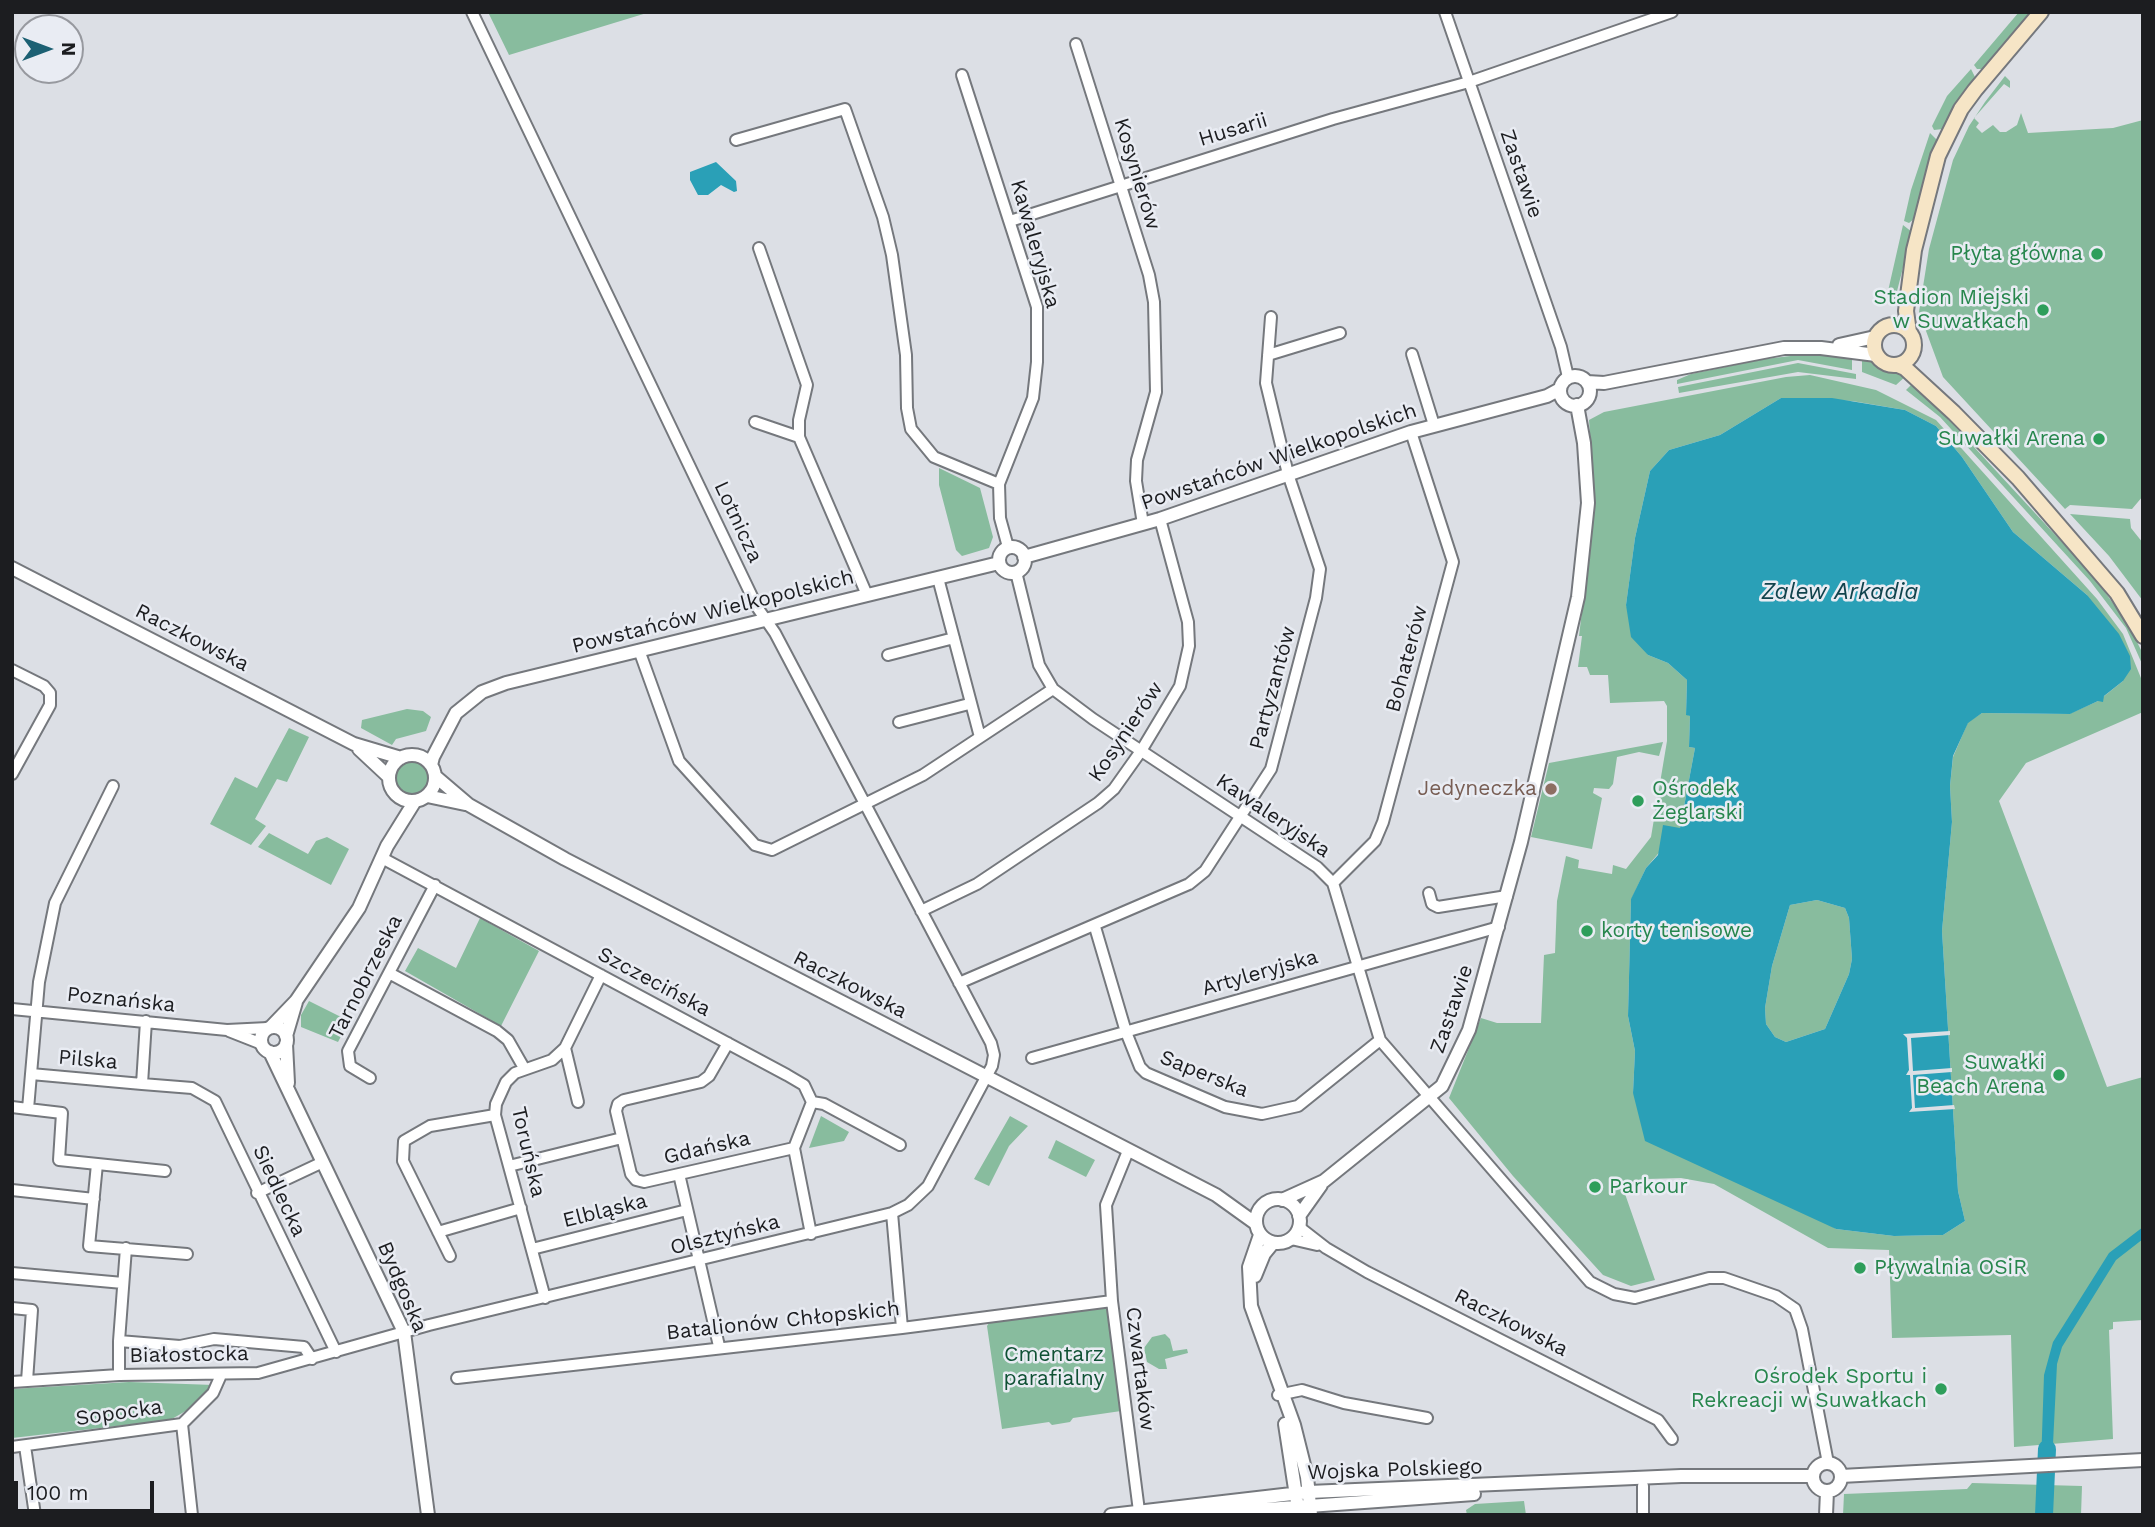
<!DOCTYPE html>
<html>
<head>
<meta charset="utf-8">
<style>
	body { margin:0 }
	#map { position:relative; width:2155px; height:1527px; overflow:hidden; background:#dcdfe5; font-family:"Work Sans",sans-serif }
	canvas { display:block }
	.frame { position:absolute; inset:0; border:14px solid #1c1d20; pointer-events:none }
	.north { position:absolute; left:14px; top:14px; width:70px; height:70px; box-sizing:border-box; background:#e9ecf3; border:2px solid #97999f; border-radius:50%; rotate:90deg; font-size:19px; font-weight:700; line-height:28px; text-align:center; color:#1c1d20 }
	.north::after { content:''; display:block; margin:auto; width:24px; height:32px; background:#1c6073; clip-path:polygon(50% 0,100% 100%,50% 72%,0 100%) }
	.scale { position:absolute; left:14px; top:1481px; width:140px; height:32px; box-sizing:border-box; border:4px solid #1c1d20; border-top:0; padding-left:9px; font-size:21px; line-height:24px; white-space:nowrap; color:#1c1d20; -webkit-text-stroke:5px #e9ecf3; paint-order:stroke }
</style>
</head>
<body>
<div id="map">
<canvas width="2155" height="1527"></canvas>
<div class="frame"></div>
<div class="north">N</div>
<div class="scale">100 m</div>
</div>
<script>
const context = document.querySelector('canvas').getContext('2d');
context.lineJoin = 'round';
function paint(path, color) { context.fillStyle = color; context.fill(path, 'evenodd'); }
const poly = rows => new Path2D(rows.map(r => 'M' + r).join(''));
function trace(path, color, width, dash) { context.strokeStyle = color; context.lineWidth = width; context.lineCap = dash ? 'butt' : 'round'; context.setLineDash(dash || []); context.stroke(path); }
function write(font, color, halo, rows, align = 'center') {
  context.font = font + ' "Work Sans",sans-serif'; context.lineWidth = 5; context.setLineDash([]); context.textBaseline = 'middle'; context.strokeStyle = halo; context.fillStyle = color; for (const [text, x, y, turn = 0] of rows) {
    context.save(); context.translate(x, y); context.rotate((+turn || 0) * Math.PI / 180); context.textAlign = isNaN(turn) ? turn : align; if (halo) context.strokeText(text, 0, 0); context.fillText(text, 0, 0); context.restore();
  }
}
const green = poly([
	[488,12,650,12,509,55],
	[2019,12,2033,12,1984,69,1977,69,1974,65],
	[1971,69,1976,79,1943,129,1934,130,1932,126,1947,96],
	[2005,76,2010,81,2010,88,2004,84,1974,118,1979,123,1976,127,1982,133,1993,125,2000,132,2006,132,2017,125,2021,113,2028,133,2113,128,2143,120,2143,496,2132,509,2070,505,2065,509,1943,377,1919,312,1929,249,1953,160,1969,126,1985,102],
	[1930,133,1938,141,1914,219,1909,223,1904,221,1911,190],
	[1903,225,1912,232,1894,303,1886,300],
	[1799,355,1852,355,1852,370,1798,360,1677,384,1677,380,1691,374,1765,359],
	[1862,355,1872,358,1883,367,1907,375,1896,385,1862,372],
	[1798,363,1856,374,1856,379,1798,372,1679,393,1678,387],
	[1810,375,1876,390,1936,420,2097,599,2123,634,2143,683,2143,712,2026,763,1999,801,2107,1087,2143,1077,2143,1320,2113,1322,2113,1329,2109,1330,2113,1439,2014,1447,2011,1335,1892,1338,1889,1250,1828,1248,1714,1184,1681,1178,1647,1179,1624,1191,1655,1280,1631,1286,1603,1275,1513,1176,1449,1098,1481,1018,1497,1023,1541,1023,1544,955,1555,953,1557,901,1566,856,1579,860,1578,868,1612,874,1613,865,1626,869,1651,837,1667,741,1667,706,1664,701,1610,703,1608,675,1590,675,1587,667,1578,667,1582,636,1579,636,1595,503,1589,420,1604,412,1786,377],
	[1781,398,1852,401,1905,410,1936,426,1962,457,2013,532,2087,595,2123,681,2098,701,2069,714,1982,713,1968,722,1953,757,1950,786,1952,822,1942,931,1958,1191,1965,1221,1943,1235,1894,1236,1836,1229,1633,1093,1635,1051,1628,1016,1631,900,1646,868,1680,828,1695,748,1689,747,1690,716,1686,714,1687,680,1668,663,1648,655,1626,605,1635,538,1650,471,1669,450,1720,435],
	[1914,382,2095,578,2129,626,2143,654,2143,666,2126,628,2090,581,1940,417,1906,390],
	[939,468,980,488,993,537,989,548,962,556,956,550,939,485],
	[2070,514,2130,519,2131,528,2143,543,2143,601,2109,556],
	[407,709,423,711,431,717,426,731,396,739,392,745,361,728,362,720],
	[289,728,309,737,287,782,277,779,255,819,266,826,251,845,210,824,235,777,257,788],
	[1663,742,1659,756,1639,752,1617,757,1613,784,1609,789,1594,788,1593,793,1602,798,1592,849,1531,837,1549,763],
	'389 778a23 23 0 1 1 46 0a23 23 0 1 1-46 0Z',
	[269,833,308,854,316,841,327,837,349,849,331,885,258,847],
	[1817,900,1845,908,1849,918,1852,959,1849,974,1825,1029,1786,1042,1775,1037,1766,1024,1765,1008,1772,966,1790,905],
	[480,918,539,951,501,1026,405,971,418,948,456,968],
	[309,1001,349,1021,338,1042,301,1027,301,1015],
	[821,1116,849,1132,844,1141,809,1148],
	[1010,1116,1028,1126,1009,1146,989,1186,974,1179],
	[1056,1140,1095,1160,1086,1177,1048,1158],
	[1104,1306,1108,1311,1121,1411,1073,1418,1070,1422,1052,1425,1049,1422,1002,1429,987,1326,991,1320],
	[1165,1334,1170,1339,1173,1351,1187,1349,1188,1353,1165,1359,1167,1369,1159,1369,1147,1362,1144,1348,1152,1337],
	[129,1382,214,1385,191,1408,170,1420,12,1438,12,1389],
	[1972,1483,2082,1486,2081,1515,1843,1515,1844,1494,1967,1489],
	[1524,1501,1526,1515,1467,1515,1466,1510,1475,1504]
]);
const water = poly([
	[716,162,736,181,737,191,734,192,721,185,708,195,698,195,690,180,690,172],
	[1781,398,1832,398,1905,410,1936,426,1962,457,2013,532,2087,595,2119,634,2130,656,2131,669,2123,681,2104,696,2103,702,2098,701,2070,714,1982,713,1968,723,1953,756,1950,786,1952,822,1942,931,1958,1191,1965,1221,1943,1235,1894,1236,1836,1229,1645,1141,1633,1093,1635,1051,1628,1016,1631,899,1646,868,1658,855,1663,825,1680,828,1695,748,1689,747,1690,716,1686,715,1687,680,1668,663,1648,655,1631,637,1626,605,1635,538,1650,471,1669,450,1720,435],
	[1817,900,1845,908,1849,918,1852,959,1849,974,1825,1029,1786,1042,1775,1037,1766,1024,1765,1008,1772,966,1790,905],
	[2143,1227,2143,1239,2116,1260,2062,1347,2057,1364,2052,1464,2041,1465,2044,1375,2053,1342,2109,1253]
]);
const pier = poly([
	[1950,1031,1950,1035,1911,1038,1913,1071,1952,1068,1952,1072,1913,1075,1915,1108,1954,1105,1955,1109,1909,1112,1912,1108,1910,1075,1906,1075,1909,1070,1907,1038,1903,1034]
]);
const river = poly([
	[2044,1515,2047,1449]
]);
const minor = poly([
	[1445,12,1561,347,1568,377],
	[1076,44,1149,275,1154,302,1156,392,1137,460,1136,481,1143,524],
	[962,75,1037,307,1037,362,1033,398,999,484,1000,518,1008,547],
	[736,140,845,109,883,217,892,255,906,355,907,408,911,429,934,457,999,484],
	[1010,221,1333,119,1469,82,1672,12],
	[759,248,807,385,799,420,799,437,867,595],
	[1412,354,1434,425],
	[1268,355,1340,333],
	[755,422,799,437],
	[1016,572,1039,665,1053,689,1093,719,1317,867,1333,883,1380,1040,1590,1282,1614,1294,1635,1298,1709,1278,1724,1278,1776,1296,1795,1309,1802,1329,1828,1463],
	[938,578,980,737],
	[639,650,679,761,755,845,772,850,923,775,1053,689],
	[888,655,954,638],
	[12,670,44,686,50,693,50,705,12,774],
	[899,722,969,704],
	[382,858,787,1075,804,1085,812,1102,824,1104,900,1145],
	[1333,883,1375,841,1383,822,1453,562,1411,432],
	[1429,893,1432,904,1438,907,1507,896],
	[921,911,977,884,1098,803,1114,789,1141,751,1180,686,1189,646,1188,622,1160,519],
	[1095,927,1126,1032,1140,1067,1146,1073,1225,1107,1262,1114,1298,1106,1380,1040],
	[389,973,497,1031,508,1040,524,1068],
	[959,983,1189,884,1205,871,1271,769,1316,598,1320,569,1288,474,1266,383,1271,317],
	[12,1009,227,1030,268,1028],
	[146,1021,142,1084,192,1088,215,1101,336,1352],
	[229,1031,262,1044],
	[728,1043,709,1076,701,1082,624,1100,618,1104,616,1111,631,1174,636,1180,644,1182,794,1148],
	[565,1048,578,1102],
	[1032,1058,1499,927],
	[31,1074,39,982,55,903,113,786],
	[370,1078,350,1066,348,1051,435,885],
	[142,1084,31,1074,28,1109,62,1113,59,1160,165,1171],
	[12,1107,28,1109],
	[1128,1151,1106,1205,1112,1301,1139,1511],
	[97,1164,89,1246,187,1254],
	[509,1166,622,1138],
	[679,1174,719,1346],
	[12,1190,94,1199],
	[257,1193,323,1162],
	[892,1213,902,1328],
	[1299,1227,1326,1248,1367,1272,1658,1420,1672,1439],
	[438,1232,521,1208],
	[811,1234,794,1148,812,1102],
	[1291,1239,1317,1245],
	[126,1248,119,1341,180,1346,214,1339,304,1347,312,1359],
	[532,1249,687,1210],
	[450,1256,403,1161,404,1141,430,1126,495,1115],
	[12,1273,123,1283],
	[545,1298,495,1115,496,1104,506,1082,515,1073,552,1060,565,1048,601,975],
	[12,1308,32,1310,27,1381],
	[119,1375,119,1341],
	[457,1378,902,1328,1112,1301],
	[12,1382,119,1375,258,1373,429,1325,892,1213,908,1205,928,1186,992,1066,994,1055,991,1043,775,633,757,607,472,12],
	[1278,1395,1302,1390,1344,1403,1427,1418],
	[182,1424,192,1515],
	[182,1424,213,1393,221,1375],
	[25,1446,35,1515],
	[12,1447,182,1424],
	[1643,1486,1643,1515]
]);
const tertiary = poly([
	[1839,345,1875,337],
	'1560 391a15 15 0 1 1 30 0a15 15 0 1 1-30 0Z',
	[1587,382,1604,383,1784,348,1821,348,1876,355],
	'999 560a13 13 0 1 1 26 0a13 13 0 1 1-26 0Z',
	[1024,557,1160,519,1411,432,1547,396,1560,389],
	[12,568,354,744,401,758],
	[359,749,389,777],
	'389 778a23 23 0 1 1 46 0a23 23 0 1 1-46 0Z',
	[431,765,433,757,456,713,482,692,506,683,999,563],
	[435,776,469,805,565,859,1216,1195,1255,1223],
	[427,796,465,804],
	[271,1027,296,1001,359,908,387,846,415,801],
	'261 1040a13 13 0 1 1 26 0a13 13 0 1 1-26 0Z',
	[286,1036,296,1002],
	[286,1044,288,1083],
	[270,1052,404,1332,428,1515],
	'1256 1221a22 22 0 1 1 44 0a22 22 0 1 1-44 0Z',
	[1282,1200,1324,1181,1442,1086,1469,1030,1521,842,1578,597,1588,503,1584,443,1577,405],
	[1299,1216,1321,1185],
	[1260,1235,1249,1267,1251,1306,1294,1425,1307,1477,1311,1515],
	[1255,1276,1264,1254,1273,1243],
	[1285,1424,1299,1515],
	'1813 1477a14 14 0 1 1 28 0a14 14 0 1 1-28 0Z',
	[1841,1476,2143,1460],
	[1111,1515,1309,1492,1681,1476,1812,1476],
	[1185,1515,1474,1494],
	[1826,1515,1827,1491]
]);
const secondary = poly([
	'1874 345a20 20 0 1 1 40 0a20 20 0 1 1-40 0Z',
	[1909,332,1906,311,1914,250,1938,156,1961,109,1975,90,2041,12],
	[1898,365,1905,368,1954,413,2018,478,2117,593,2143,636]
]);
const markers = [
	[2097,254,7,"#2e9e5b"],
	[2043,310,7,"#2e9e5b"],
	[2099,439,7,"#2e9e5b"],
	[1551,789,7,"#8d6e63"],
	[1638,801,7,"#2e9e5b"],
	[1587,931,7,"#2e9e5b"],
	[2059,1075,7,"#2e9e5b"],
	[1595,1187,7,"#2e9e5b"],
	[1860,1268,7,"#2e9e5b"],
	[1941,1389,7,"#2e9e5b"]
];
const streetNames = [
	["Husarii",1233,130,-17],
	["Kosynierów",1137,174,73],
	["Zastawie",1521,174,71],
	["Kawaleryjska",1035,244,74],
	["Powstańców Wielkopolskich",1279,457,-19],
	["Lotnicza",738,522,65],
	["Powstańców Wielkopolskich",713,612,-14],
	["Raczkowska",192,638,27],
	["Bohaterów",1407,659,-75],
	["Partyzantów",1273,688,-75],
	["Kosynierów",1126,732,-56],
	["Kawaleryjska",1273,816,34],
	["Artyleryjska",1260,973,-16],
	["Tarnobrzeska",366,977,-63],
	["Szczecińska",654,982,28],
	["Raczkowska",850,985,27],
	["Poznańska",121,1000,6],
	["Zastawie",1452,1009,-71],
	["Pilska",88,1060,5],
	["Saperska",1204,1074,22],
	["Gdańska",707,1148,-13],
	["Toruńska",528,1152,77],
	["Siedlecka",279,1191,65],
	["Elbląska",605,1211,-14],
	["Olsztyńska",725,1235,-14],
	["Bydgoska",402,1287,67],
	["Batalionów Chłopskich",783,1321,-6],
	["Raczkowska",1511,1323,27],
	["Białostocka",189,1355,-1],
	["Czwartaków",1140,1369,83],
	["Sopocka",119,1413,-8],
	["Wojska Polskiego",1395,1470,-2]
];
const leisureNames = [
	["Płyta główna",2083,254],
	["Stadion Miejski",2029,298],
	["w Suwałkach",2029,322],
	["Suwałki Arena",2085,439],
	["Ośrodek",1652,789,"left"],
	["Żeglarski",1652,813,"left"],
	["korty tenisowe",1601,931,"left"],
	["Suwałki",2045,1063],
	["Beach Arena",2045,1087],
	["Parkour",1609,1187,"left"],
	["Pływalnia OSiR",1874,1268,"left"],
	["Ośrodek Sportu i",1927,1377],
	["Rekreacji w Suwałkach",1927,1401]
];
const educationNames = [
	["Jedyneczka",1537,789]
];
const parkNames = [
	["Cmentarz",1054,1355],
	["parafialny",1054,1379]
];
const waterNames = [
	["Zalew Arkadia",1840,592]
];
paint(green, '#88bc9e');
paint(water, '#2aa0b7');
paint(pier, '#dcdfe5');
trace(river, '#2aa0b7', 18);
trace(minor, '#75787d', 14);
trace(tertiary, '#75787d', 16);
trace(secondary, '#75787d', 18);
trace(minor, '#fff', 10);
trace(tertiary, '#fff', 12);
trace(secondary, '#f6e5c6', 14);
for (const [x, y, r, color] of markers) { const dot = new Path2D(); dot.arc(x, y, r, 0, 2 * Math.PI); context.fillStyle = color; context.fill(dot); trace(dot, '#e9ecf3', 2.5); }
write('21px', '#1c1d20', '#e9ecf3', streetNames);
write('21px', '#27864d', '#e9ecf3', leisureNames, 'right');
write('21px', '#785e54', '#e9ecf3', educationNames, 'right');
write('21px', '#0f5134', '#e9ecf3', parkNames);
write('italic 23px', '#11434d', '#e9ecf3', waterNames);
</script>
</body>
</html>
